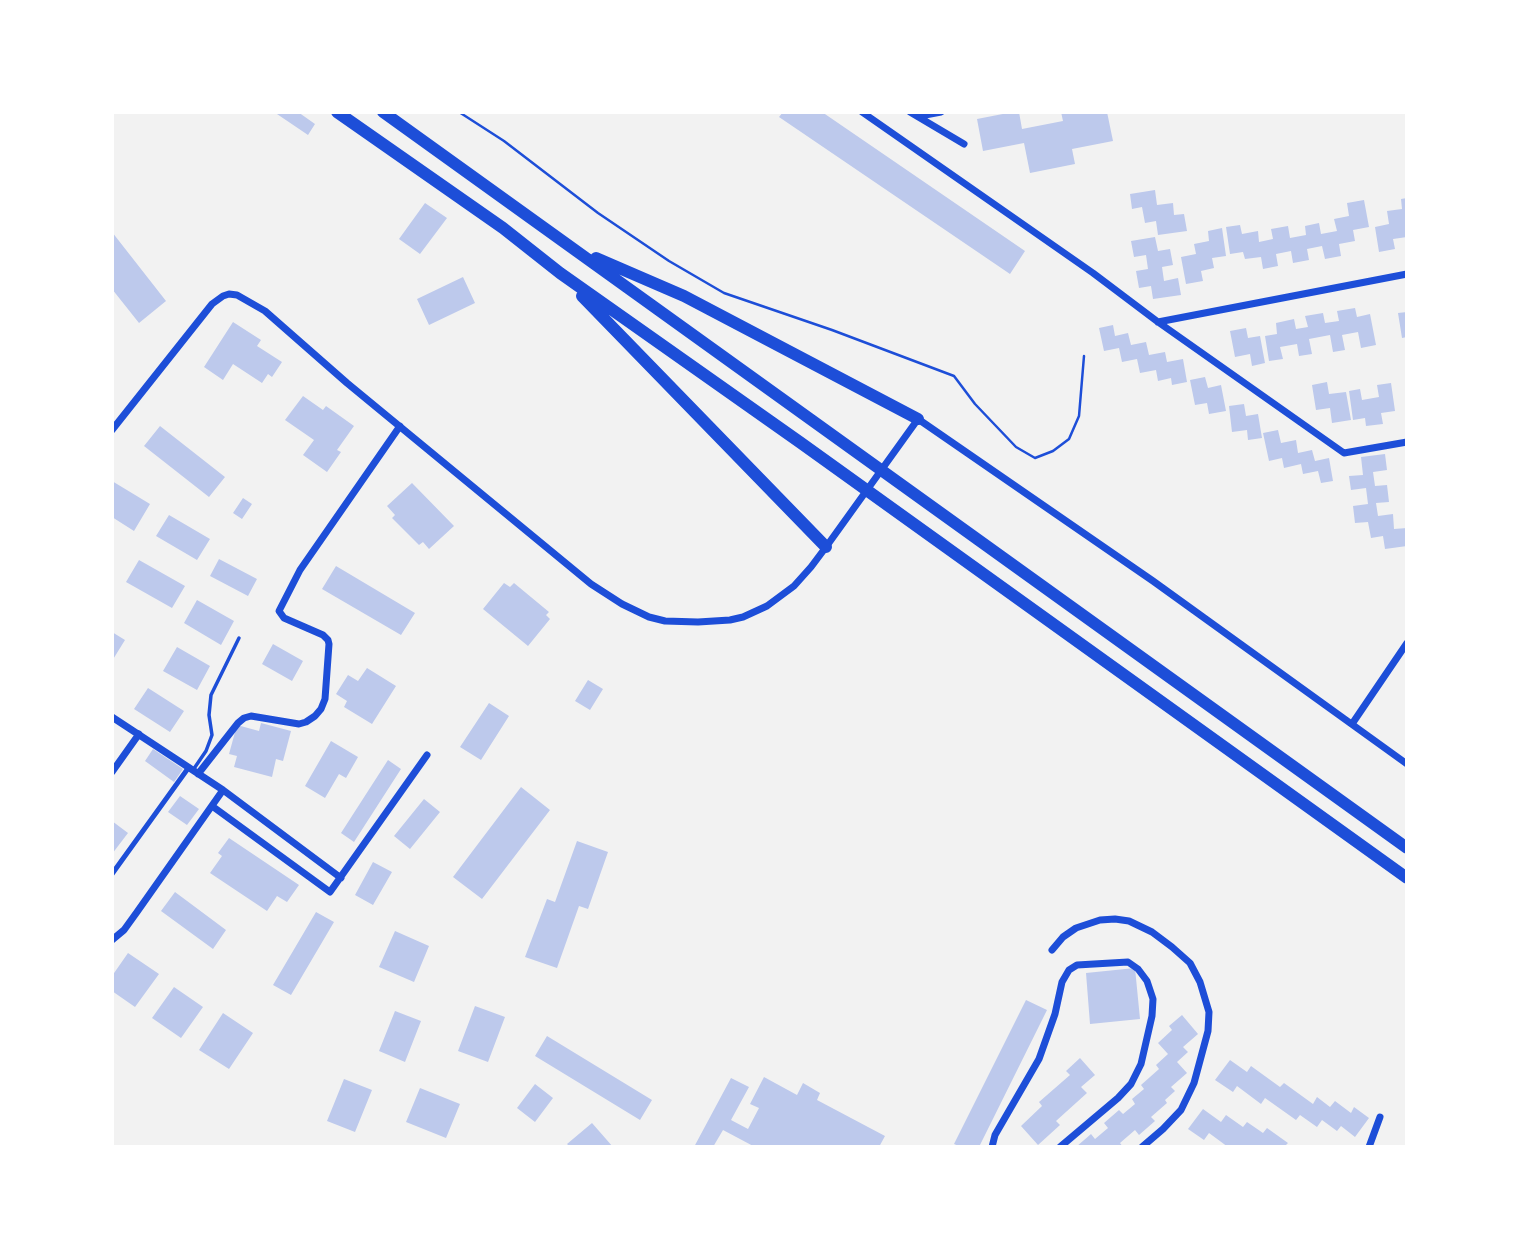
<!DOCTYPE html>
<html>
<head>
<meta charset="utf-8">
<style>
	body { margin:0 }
	#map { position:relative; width:1519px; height:1259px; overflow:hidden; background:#f2f2f2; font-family:Cabin,sans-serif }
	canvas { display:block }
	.frame { position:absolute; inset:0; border:114px solid #fff; pointer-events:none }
</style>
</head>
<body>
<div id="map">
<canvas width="1519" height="1259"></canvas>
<div class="frame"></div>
</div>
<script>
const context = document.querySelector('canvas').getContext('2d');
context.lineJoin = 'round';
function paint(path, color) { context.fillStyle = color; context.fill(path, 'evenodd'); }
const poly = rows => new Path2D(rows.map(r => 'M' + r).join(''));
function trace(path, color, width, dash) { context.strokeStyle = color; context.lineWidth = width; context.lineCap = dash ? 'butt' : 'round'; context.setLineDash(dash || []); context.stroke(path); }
const building = poly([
	[274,112,298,112,315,124,308,135],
	[783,112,822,112,1025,251,1010,274,779,117],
	[1013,112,1019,112,1022,129,1063,121,1061,112,1107,112,1113,141,1072,149,1075,164,1030,173,1024,143,983,151,977,119],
	[1155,190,1157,205,1173,203,1174,215,1184,214,1187,231,1158,235,1156,221,1145,223,1142,207,1132,209,1130,194],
	[1407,198,1407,237,1393,239,1395,249,1379,252,1375,227,1389,224,1387,211,1402,209,1401,199],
	[1364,200,1369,227,1353,230,1355,241,1339,244,1341,256,1325,259,1322,246,1307,249,1309,260,1293,263,1291,251,1276,254,1278,266,1263,269,1261,257,1245,259,1243,252,1230,254,1226,227,1240,225,1242,234,1258,231,1259,242,1273,239,1271,229,1288,226,1290,238,1306,235,1305,226,1319,223,1321,234,1337,231,1334,219,1349,216,1347,203],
	[425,203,447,218,420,254,399,239],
	[1222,228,1226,256,1212,258,1214,268,1201,271,1203,281,1186,284,1181,257,1196,254,1194,244,1209,241,1208,231],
	[112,232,166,301,139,323,112,289],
	[1155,237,1158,251,1170,249,1173,265,1162,267,1164,281,1178,278,1181,295,1153,299,1151,286,1139,288,1136,271,1148,269,1146,255,1134,257,1131,241],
	[463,277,475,303,429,325,417,299],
	[1355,308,1357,317,1370,314,1376,345,1361,348,1358,332,1342,335,1345,350,1333,352,1330,335,1309,339,1312,354,1299,356,1297,344,1280,347,1283,359,1269,361,1265,336,1277,334,1276,323,1294,319,1296,329,1308,327,1305,316,1323,313,1325,323,1339,321,1337,311],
	[1407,312,1407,337,1402,338,1398,313],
	[233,322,261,340,257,346,282,362,272,377,268,374,262,383,233,364,223,380,204,367],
	[1113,325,1115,336,1128,333,1131,345,1146,342,1149,355,1165,352,1167,362,1183,359,1187,382,1172,385,1171,378,1158,381,1156,370,1140,373,1137,359,1122,362,1119,348,1104,351,1099,328],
	[1246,328,1248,338,1260,336,1265,363,1252,366,1250,354,1235,357,1230,331],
	[1205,377,1208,388,1221,385,1226,411,1209,414,1207,403,1195,405,1190,380],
	[1327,382,1329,394,1346,392,1351,420,1332,423,1330,408,1316,410,1312,385],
	[1391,383,1395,411,1381,413,1383,424,1366,426,1365,418,1353,420,1349,391,1360,389,1362,400,1379,397,1377,385],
	[303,396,323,410,326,406,354,426,337,450,341,452,327,472,303,455,314,440,285,420],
	[1244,404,1246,416,1258,414,1262,438,1248,440,1247,430,1232,432,1229,406],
	[160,426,225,477,209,497,144,446],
	[1278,430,1281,443,1296,440,1298,453,1312,450,1315,461,1329,458,1333,481,1321,483,1318,471,1303,474,1301,464,1284,468,1282,458,1269,461,1263,433],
	[1385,454,1387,470,1373,472,1375,486,1387,485,1389,502,1376,503,1378,516,1393,514,1394,529,1407,528,1407,546,1385,549,1383,536,1371,538,1368,522,1355,523,1353,506,1368,504,1366,488,1351,490,1349,476,1363,475,1361,457],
	[112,481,150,504,134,531,112,517],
	[412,483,454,526,429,549,423,542,419,545,392,518,395,515,387,506],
	[243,498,252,504,242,519,233,513],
	[169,515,210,539,197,560,156,536],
	[219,559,257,579,248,596,210,576],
	[139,560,185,586,172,608,126,582],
	[336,566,415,613,401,635,322,589],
	[504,583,510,587,514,583,549,612,546,615,550,619,528,646,483,609],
	[197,600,234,621,221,645,184,623],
	[112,632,125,640,112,661],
	[273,644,303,661,292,681,262,664],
	[177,647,210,666,197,690,163,671],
	[367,668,396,686,372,724,344,707,347,701,336,694,348,675,358,681],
	[588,680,603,689,590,710,575,701],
	[148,688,184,711,170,732,134,709],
	[489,703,509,716,481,760,460,747],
	[261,723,291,731,283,761,276,759,272,777,234,767,237,756,229,754,237,725,259,731],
	[331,741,358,757,346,778,339,774,325,798,305,786],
	[153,749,183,769,174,782,145,761],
	[388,760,401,769,354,842,341,833],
	[521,787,550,810,482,899,453,877],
	[180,796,199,809,187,825,168,812],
	[424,799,440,812,410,849,394,836],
	[112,821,128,833,112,854],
	[229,838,299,885,287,902,277,896,267,911,210,873,222,856,218,853],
	[577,841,608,852,588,909,579,906,557,968,525,957,547,899,555,902],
	[373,862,392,872,373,905,355,895],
	[175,892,226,930,213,949,161,911],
	[316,912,334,922,291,995,273,985],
	[395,931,429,946,414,982,379,967],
	[128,953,159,974,135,1007,112,991,112,976],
	[1135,968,1140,1019,1090,1024,1086,973],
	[174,987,203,1007,181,1038,152,1018],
	[1026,1000,1047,1010,979,1147,961,1147,954,1144],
	[475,1006,505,1017,488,1062,458,1051],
	[395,1011,421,1021,405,1062,379,1051],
	[223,1013,253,1033,229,1069,199,1050],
	[1182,1015,1198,1034,1183,1047,1188,1052,1177,1062,1187,1073,1171,1087,1175,1091,1165,1100,1167,1103,1151,1117,1155,1121,1139,1135,1135,1130,1120,1143,1123,1147,1076,1147,1091,1134,1095,1139,1108,1128,1104,1123,1119,1110,1123,1114,1135,1104,1132,1099,1144,1089,1141,1085,1159,1069,1156,1065,1168,1054,1158,1043,1172,1030,1169,1026],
	[547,1036,652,1100,640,1120,535,1056],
	[1080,1058,1095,1075,1081,1087,1087,1093,1056,1121,1060,1125,1038,1145,1021,1126,1042,1106,1039,1102,1070,1075,1066,1071],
	[1230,1060,1247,1072,1251,1066,1280,1087,1284,1083,1313,1104,1317,1097,1330,1107,1335,1101,1351,1113,1354,1107,1369,1118,1355,1137,1341,1126,1337,1131,1322,1120,1317,1127,1300,1115,1296,1120,1265,1098,1261,1104,1237,1086,1233,1092,1215,1080],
	[764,1077,797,1095,803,1083,820,1093,817,1100,885,1136,879,1147,755,1147,723,1130,713,1147,694,1147,731,1078,749,1087,731,1120,748,1129,759,1108,750,1104],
	[344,1079,372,1090,355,1132,327,1121],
	[535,1084,553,1098,535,1122,517,1108],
	[420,1088,460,1104,446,1138,406,1122],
	[1203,1109,1221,1122,1226,1115,1243,1127,1247,1122,1263,1133,1267,1128,1288,1143,1284,1147,1237,1147,1234,1145,1233,1147,1228,1147,1209,1133,1204,1140,1188,1129],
	[592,1123,613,1147,570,1147,567,1144]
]);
const path = poly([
	[459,112,504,141,598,213,669,261,724,293,832,330,954,376,975,404,1016,447,1035,458,1053,451,1069,439,1079,416,1084,356]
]);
const service = poly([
	[193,770,206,751,212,735,209,715,211,695,239,638]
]);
const pedestrian = poly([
	[112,874,189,767]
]);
const minor = poly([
	[862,112,1093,273,1158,322,1344,453,1407,442],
	[910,112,964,144],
	[920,116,941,112],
	[1158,322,1407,274],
	[112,430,212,304,223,296,229,294,237,295,265,311,347,383,591,584,622,604,649,617,665,621,698,622,730,620,743,617,767,606,794,586,811,567,826,547,918,419,1153,581,1407,764],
	[112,717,223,790,341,878],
	[1352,724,1407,643],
	[112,772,139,734],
	[198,774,238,723,244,718,251,716,299,724,306,722,315,716,321,709,325,699,329,644,328,640,323,635,284,618,279,611,300,570,400,426],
	[212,806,330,892,427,755],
	[112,940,124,930,137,912,223,790],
	[1052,950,1063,937,1076,928,1100,920,1115,919,1129,921,1152,932,1172,947,1190,963,1200,982,1209,1012,1208,1031,1194,1083,1181,1110,1163,1129,1142,1147],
	[992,1147,995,1135,1039,1059,1055,1014,1062,982,1069,970,1077,965,1128,962,1138,969,1147,981,1153,999,1152,1016,1141,1064,1131,1084,1118,1098,1060,1147],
	[1369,1147,1380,1117]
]);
const trunk = poly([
	[337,112,503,228,560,273,801,443,1407,878],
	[383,112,1407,848],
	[596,258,684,296,918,419],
	[582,296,826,547]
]);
paint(building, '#bdc9ec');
trace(path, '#1d4ed8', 2.5);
trace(service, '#1d4ed8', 3.5);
trace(pedestrian, '#1d4ed8', 5);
trace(minor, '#1d4ed8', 7);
trace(trunk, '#1d4ed8', 12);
</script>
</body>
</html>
